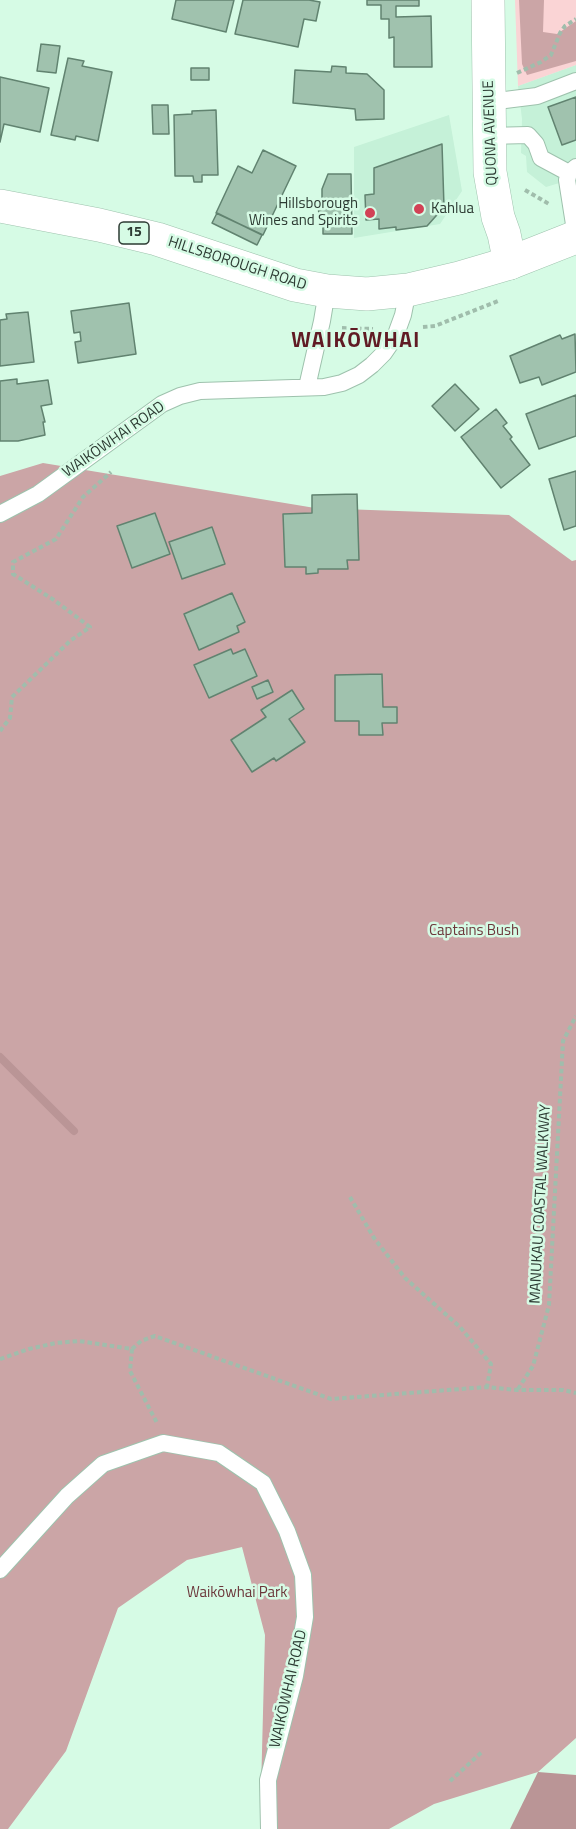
<!DOCTYPE html>
<html>
<head>
<meta charset="utf-8">
<style>
	body { margin:0 }
	canvas { display:block; background:#d6fbe5 }
</style>
</head>
<body>
<canvas width="576" height="1829"></canvas>
<script>
const context = document.querySelector('canvas').getContext('2d');
context.lineJoin = 'round';
function paint(path, color) { context.fillStyle = color; context.fill(path, 'evenodd'); }
const poly = rows => new Path2D(rows.map(r => 'M' + r).join(''));
function trace(path, color, width, dash) { context.strokeStyle = color; context.lineWidth = width; context.lineCap = dash ? 'butt' : 'round'; context.setLineDash(dash || []); context.stroke(path); }
function write(font, color, halo, rows, align = 'center') {
  context.font = font + ' "Titillium Web",sans-serif'; context.lineWidth = 5; context.setLineDash([]); context.textBaseline = 'middle'; context.strokeStyle = halo; context.fillStyle = color; for (const [text, x, y, turn = 0] of rows) {
    context.save(); context.translate(x, y); context.rotate((+turn || 0) * Math.PI / 180); context.textAlign = isNaN(turn) ? turn : align; if (halo) context.strokeText(text, 0, 0); context.fillText(text, 0, 0); context.restore();
  }
}
const built = poly([
	[576,65,576,178,546,187,527,172,526,156,521,153,522,119,518,86],
	[449,115,462,191,440,224,354,238,354,147]
]);
const green = poly([
	[515,0,576,0,576,65,518,86]
]);
const forest = poly([
	[519,0,544,0,543,32,557,34,576,21,576,61,527,75,522,64],
	[43,463,315,508,509,515,572,561,576,560,576,1738,538,1772,434,1804,389,1829,260,1829,265,1635,242,1547,187,1560,118,1608,66,1751,8,1829,0,1829,0,476]
]);
const water = poly([
	[538,1772,576,1775,576,1829,510,1829]
]);
const stream = poly([
	[0,1057,74,1131]
]);
const building = poly([
	[176,0,234,0,226,32,172,19,176,0],
	[243,0,309,0,320,2,316,21,304,19,298,47,235,34,243,0],
	[367,0,419,0,419,6,396,6,396,17,431,16,432,67,394,67,394,37,389,38,389,19,381,19,381,5,367,5,367,0],
	[41,44,60,46,56,73,37,71,41,44],
	[68,58,84,61,82,66,112,72,98,141,76,136,75,140,51,135,68,58],
	[332,66,346,67,346,73,367,74,384,90,384,119,356,120,355,109,293,103,295,70,331,72,332,66],
	[191,68,209,68,209,80,191,80,191,68],
	[0,77,49,88,40,132,4,124,0,142,0,77],
	[576,97,576,140,562,145,548,107,576,97],
	[152,105,168,105,169,134,153,134,152,105],
	[216,110,218,175,202,175,202,182,194,182,193,176,175,176,174,115,192,114,192,111,216,110],
	[442,144,444,207,427,226,396,230,396,227,379,229,379,219,366,220,365,195,374,194,374,168,442,144],
	[263,150,296,166,263,235,216,213,238,166,252,173,263,150],
	[328,174,351,174,352,234,323,234,323,217,319,217,318,201,322,201,322,189,328,174],
	[217,213,262,235,257,245,212,223,217,213],
	[129,303,136,354,78,363,75,342,81,341,80,332,74,333,71,311,129,303],
	[28,312,34,362,0,366,0,320,7,319,6,314,28,312],
	[575,334,576,372,542,385,539,377,520,383,510,356,560,335,562,339,575,334],
	[17,379,17,384,48,380,52,404,41,406,45,422,43,422,45,435,18,441,0,441,0,381,17,379],
	[455,384,479,409,455,431,432,406,455,384],
	[576,395,576,436,539,449,526,414,576,395],
	[496,409,507,423,503,426,512,437,510,439,530,465,501,488,461,437,496,409],
	[576,471,576,526,564,530,549,479,576,471],
	[357,494,359,560,347,560,348,569,318,569,318,573,306,574,306,567,285,567,283,514,312,513,312,495,357,494],
	[155,513,170,554,132,568,117,526,155,513],
	[212,527,225,564,182,579,169,542,212,527],
	[232,593,245,622,237,626,239,632,199,650,184,614,232,593],
	[231,649,233,654,245,649,257,676,209,698,194,665,231,649],
	[382,674,383,707,397,707,397,723,382,723,383,735,359,735,359,721,335,721,335,675,382,674],
	[268,680,273,692,257,699,252,687,268,680],
	[292,690,304,709,289,719,305,742,276,761,274,758,252,772,231,740,266,717,261,710,292,690]
]);
const path = poly([
	[517,73,541,62,551,55,560,33,565,26,576,19],
	[525,190,549,204],
	[423,327,435,326,498,301],
	[342,328,373,329],
	[0,731,10,718,12,697,70,641,90,627,54,600,13,574,13,562,56,539,83,497,111,472],
	[350,1197,374,1238,405,1278,460,1327,491,1364,487,1387],
	[132,1349,141,1341,155,1336,331,1399,487,1387,517,1390,563,1390,576,1393],
	[132,1349,130,1371,157,1423],
	[0,1359,29,1349,56,1343,79,1341,132,1349],
	[518,1389,533,1366,549,1305,563,1041,576,1016],
	[450,1781,482,1752]
]);
const lane = poly([
	[489,102,537,96,576,81],
	[488,136,528,135,536,144,541,158,569,173],
	[576,237,567,180,569,173,576,167],
	[307,387,322,321,327,291],
	[0,514,38,494,162,404,180,396,200,391,324,387,342,383,359,375,372,365,384,353,395,337,403,315,408,290],
	[0,1570,67,1496,103,1464,163,1443,219,1453,263,1483,287,1531,303,1575,305,1617,295,1676,268,1780,269,1829]
]);
const street = poly([
	[488,0,490,172,498,217,504,234,510,263]
]);
const primary = poly([
	[0,206,99,225,157,239,295,285,327,291,367,294,408,290,459,278,510,263,576,237]
]);
const markers = [
	[419,209,6,"#d24256"],
	[370,213,6,"#d24256"]
];
const shields = [
	[134,233,30]
];
const shieldNames = [
	["15",134,233]
];
const streetNames = [
	["QUONA AVENUE",491,133,-92],
	["HILLSBOROUGH ROAD",237,264,18],
	["WAIKŌWHAI ROAD",114,440,-35],
	["MANUKAU COASTAL WALKWAY",541,1204,-87],
	["WAIKŌWHAI ROAD",289,1689,-77]
];
const poiNames = [
	["Hillsborough",358,204],
	["Wines and Spirits",358,221],
	["Kahlua",431,209,"left"]
];
const parkNames = [
	["Captains Bush",474,931],
	["Waikōwhai Park",237,1593]
];
const districtNames = [
	["WAIKŌWHAI",356,342]
];
paint(built, '#c5f1d8');
paint(green, '#fad4d5');
paint(forest, '#cba5a6');
paint(water, '#ba9596');
trace(stream, '#ba9596', 8);
paint(building, '#a0c2ae');
trace(building, '#618370', 1.5);
trace(lane, '#9ec2ad', 18);
trace(street, '#9ec2ad', 34);
trace(primary, '#9ec2ad', 34);
trace(path, '#a0bdac', 4, [4.5, 3]);
trace(lane, '#fff', 16);
trace(street, '#fff', 33);
trace(primary, '#fff', 33);
for (const [x, y, r, color] of markers) { const dot = new Path2D(); dot.arc(x, y, r, 0, 2 * Math.PI); context.fillStyle = color; context.fill(dot); trace(dot, '#d6fbe5', 2); }
for (const [x, y, w] of shields) { const box = new Path2D(); box.roundRect(x - w / 2, y - 11, w, 22, 4.5); context.fillStyle = '#d6fbe5'; context.fill(box); trace(box, '#2d3b33', 1.5); }
write('bold 14px', '#2d3b33', null, shieldNames);
write('15px', '#2d3b33', '#d6fbe5', streetNames);
write('15px', '#2d3b33', '#d6fbe5', poiNames, 'right');
write('15px', '#6c373b', '#d6fbe5', parkNames);
context.letterSpacing = '1.5px';
write('bold 21px', '#601b24', '#d6fbe5', districtNames);
context.letterSpacing = '0px';
</script>
</body>
</html>
